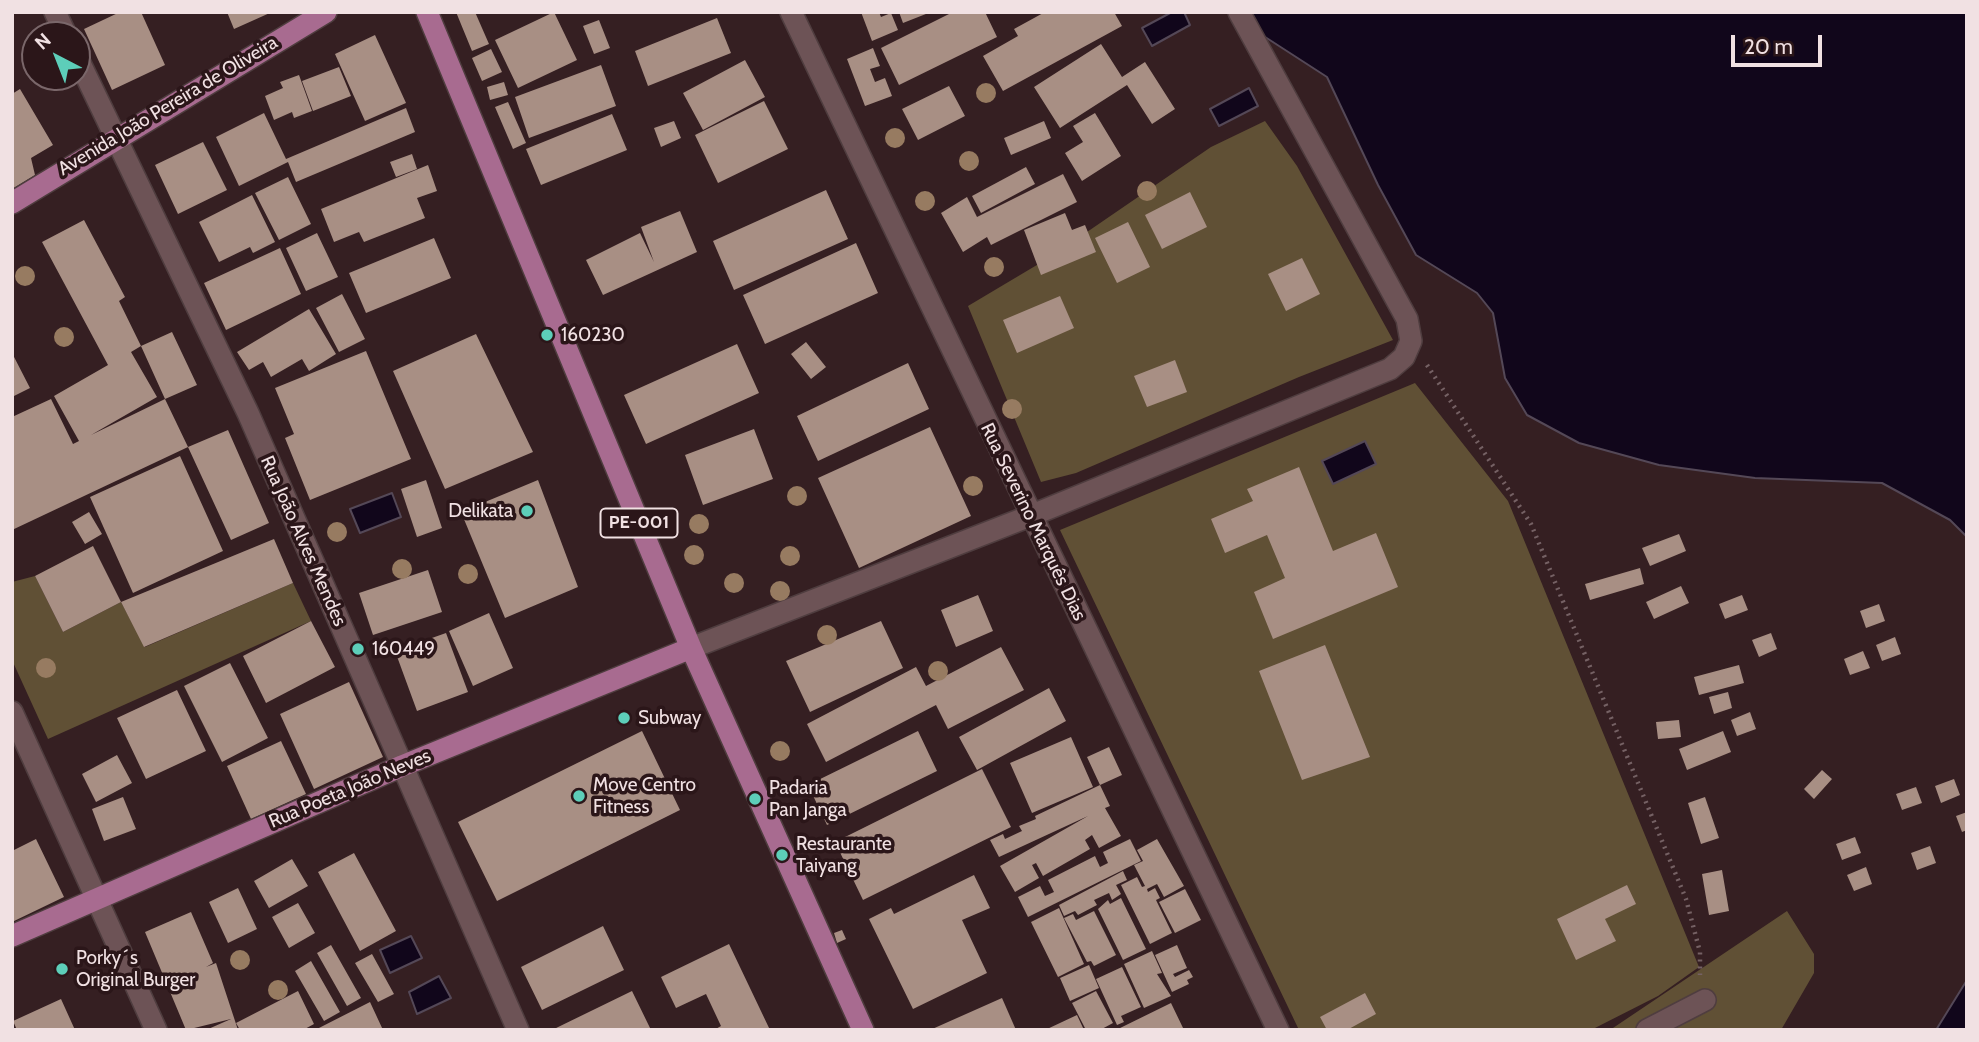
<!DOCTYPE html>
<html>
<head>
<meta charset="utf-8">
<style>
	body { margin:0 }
	#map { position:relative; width:1979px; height:1042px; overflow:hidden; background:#351f22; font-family:Cabin,sans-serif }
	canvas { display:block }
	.frame { position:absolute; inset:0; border:14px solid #f1e1e3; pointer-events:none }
	.north { position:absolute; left:21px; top:21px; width:70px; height:70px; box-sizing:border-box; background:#2b1619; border:2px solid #7a676a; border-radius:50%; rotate:318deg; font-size:19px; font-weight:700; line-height:28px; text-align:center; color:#f1e1e3 }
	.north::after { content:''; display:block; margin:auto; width:24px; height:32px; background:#5dceb9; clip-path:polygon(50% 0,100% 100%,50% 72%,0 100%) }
	.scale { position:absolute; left:1731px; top:35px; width:91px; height:32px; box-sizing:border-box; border:4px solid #f1e1e3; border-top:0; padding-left:9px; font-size:21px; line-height:24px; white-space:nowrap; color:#f1e1e3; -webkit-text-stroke:5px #2b1619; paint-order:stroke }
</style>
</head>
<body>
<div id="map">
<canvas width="1979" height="1042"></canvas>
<div class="frame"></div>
<div class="north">N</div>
<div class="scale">20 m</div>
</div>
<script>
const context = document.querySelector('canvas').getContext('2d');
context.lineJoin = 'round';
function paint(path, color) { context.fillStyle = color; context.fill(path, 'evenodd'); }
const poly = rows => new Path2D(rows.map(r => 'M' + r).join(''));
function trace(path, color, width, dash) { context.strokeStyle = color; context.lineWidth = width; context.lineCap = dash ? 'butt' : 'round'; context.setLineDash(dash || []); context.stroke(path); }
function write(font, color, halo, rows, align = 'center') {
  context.font = font + ' Cabin,sans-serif'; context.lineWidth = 7; context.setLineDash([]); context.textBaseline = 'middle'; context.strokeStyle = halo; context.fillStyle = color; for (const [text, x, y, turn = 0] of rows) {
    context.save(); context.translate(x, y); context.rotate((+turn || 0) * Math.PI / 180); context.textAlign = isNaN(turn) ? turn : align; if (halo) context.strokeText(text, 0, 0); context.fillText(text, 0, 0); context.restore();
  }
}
const forest = poly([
	[1265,121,1297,166,1393,340,1299,377,1076,473,1041,482,968,306,1052,256,1211,147],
	[1415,383,1508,501,1699,967,1658,996,1591,1030,1299,1030,1060,530],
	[35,576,63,632,121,602,145,647,293,583,311,621,48,739,12,660,12,582],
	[1787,911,1814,954,1814,973,1781,1030,1610,1030]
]);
const water = poly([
	[1172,12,1184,12,1190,25,1152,46,1142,28,1172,12],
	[1241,12,1967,12,1967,537,1950,520,1882,483,1755,478,1659,465,1579,443,1527,415,1505,378,1493,313,1477,293,1416,255,1378,185,1327,77,1245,24,1241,12],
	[1249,88,1258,106,1219,126,1210,109,1249,88],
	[1365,441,1376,464,1333,484,1322,461,1365,441],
	[392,493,401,517,360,533,350,509,392,493],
	[411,936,422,958,390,973,380,950,411,936],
	[439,976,451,998,417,1014,409,992,439,976],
	[1967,980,1967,1030,1936,1030,1967,980]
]);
const building = poly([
	[120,12,141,12,165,65,112,90,84,29],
	[227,12,272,12,234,29],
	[456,12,475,12,489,44,472,51],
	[554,12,577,60,518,88,495,40],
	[861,12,879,12,881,17,891,13,898,30,872,41],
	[899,12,931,12,903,23],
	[953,12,985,12,997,37,899,85,881,48],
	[1045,12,1114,12,1122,26,1003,91,983,56,1018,36,1014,29],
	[717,18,731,53,648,86,635,51],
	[599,20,610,48,594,54,583,26],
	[375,35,406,103,365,121,335,54],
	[1101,44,1122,77,1145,62,1175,109,1152,124,1127,85,1060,128,1034,87],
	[873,48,880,66,870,69,875,82,885,78,892,96,865,106,847,59],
	[491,49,502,72,482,81,472,58],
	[745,60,765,97,703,130,683,93],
	[601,65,616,106,529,138,515,97],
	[339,67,351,96,313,111,302,81],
	[299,75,312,111,294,118,292,112,274,120,265,96,283,88,280,82],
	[504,82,508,95,490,100,487,87],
	[949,86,965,116,918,140,902,109],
	[20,89,53,145,31,158,35,175,12,189,12,94],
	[764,101,788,149,718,183,695,135],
	[508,102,526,143,513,149,495,107],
	[406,108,415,132,296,182,288,162,239,186,216,137,264,113,286,159],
	[1095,113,1121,156,1082,181,1065,153,1083,142,1073,126],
	[612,114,627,150,541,185,526,149],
	[674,121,681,138,661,147,654,128],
	[1044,121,1051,138,1011,155,1004,138],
	[203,142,227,190,178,214,155,165],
	[412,154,417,169,396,177,390,162],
	[428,165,437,191,417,198,425,218,364,242,359,232,334,242,321,209],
	[1026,167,1035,184,981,213,972,196],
	[1063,174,1077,202,991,245,987,237,963,252,941,213,967,197,977,217],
	[288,177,311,224,279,240,255,193],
	[826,190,848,239,734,290,713,241],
	[1190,192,1207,227,1162,249,1145,215],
	[252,195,275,242,253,253,250,247,219,262,199,222],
	[680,211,697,252,603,295,586,260,640,233,654,262,641,227],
	[1065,213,1072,230,1085,225,1096,252,1041,275,1024,230],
	[84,220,125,297,119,301,141,346,172,332,197,385,165,399,188,447,12,530,12,417,51,399,73,444,79,441,54,396,108,365,42,242],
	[141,346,165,399,91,435,157,397,131,352],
	[1128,222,1150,267,1117,283,1095,238],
	[317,233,338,277,306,291,286,248],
	[434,238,451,278,366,313,349,273],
	[856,243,878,293,765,344,743,295],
	[280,248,301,294,226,330,204,283],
	[1302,258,1320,294,1286,311,1268,274],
	[342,294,365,339,339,352,316,308],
	[1060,296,1074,328,1017,353,1003,320],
	[309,309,336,354,309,371,302,359,271,377,263,362,249,370,237,352],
	[476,334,533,452,445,489,393,371],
	[806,342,826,367,811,379,791,354],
	[737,344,759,393,646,444,624,395],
	[366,351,411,459,310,500,285,438,294,434,275,388],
	[12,353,30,388,12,397],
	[1175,360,1187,392,1147,407,1134,376],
	[908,363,929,409,818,461,797,416],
	[930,427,971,516,859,568,818,478],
	[754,429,773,479,703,505,685,455],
	[228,430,269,523,231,540,188,447],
	[180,456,223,551,133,593,90,497],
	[1299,467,1333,551,1376,533,1398,587,1273,639,1254,592,1285,578,1267,535,1225,553,1211,519,1253,501,1247,489],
	[426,480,442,528,417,537,401,489],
	[538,480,578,587,505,618,461,512],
	[89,512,102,534,85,544,72,522],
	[1679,534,1686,551,1650,566,1642,548],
	[274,539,293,583,144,647,121,602],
	[93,546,121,602,63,632,35,576],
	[1640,568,1644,584,1590,600,1585,584],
	[428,570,442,612,373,635,359,593],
	[1681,586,1689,603,1654,619,1646,602],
	[978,595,993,631,956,647,941,610],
	[1742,595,1748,610,1725,619,1719,604],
	[1879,604,1885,621,1866,628,1860,611],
	[489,613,513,668,473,686,449,631],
	[311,621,335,667,266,703,243,656],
	[881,621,903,668,810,712,786,661],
	[446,633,468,692,417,711,395,651],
	[1771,633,1777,649,1759,657,1752,640],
	[1895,637,1901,654,1882,661,1876,645],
	[1325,645,1370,757,1302,780,1259,671],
	[1001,647,1024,690,948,729,936,705,826,762,807,724,916,667,926,686],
	[1863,651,1870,668,1850,675,1844,659],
	[230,663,268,738,222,762,184,686],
	[1739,665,1744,683,1699,695,1694,677],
	[349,682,383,757,314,789,280,714],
	[1049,688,1066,721,977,770,959,737],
	[177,690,206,751,146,779,117,718],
	[1728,692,1732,708,1714,714,1709,697],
	[1750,712,1756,729,1737,736,1731,720],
	[1679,720,1681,737,1658,739,1656,722],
	[642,731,680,810,497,901,458,822],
	[918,731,937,771,827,825,808,785],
	[1723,731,1731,752,1687,770,1679,749],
	[1071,737,1093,787,1032,813,1010,763],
	[281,741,306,794,251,819,227,766],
	[1109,747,1122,775,1100,785,1087,757],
	[117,755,132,783,96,802,82,774],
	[982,769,1011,827,863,900,835,842],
	[1822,770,1832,779,1814,799,1804,789],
	[1954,779,1960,795,1941,803,1935,786],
	[1100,785,1110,806,1105,808,1121,836,1099,848,1092,835,1085,840,1090,849,1043,876,1036,863,1032,865,1039,878,1015,892,1000,866,1088,816,999,857,990,840,1003,834,1005,839,1022,831,1019,826,1036,819,1035,816],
	[1916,787,1922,803,1902,810,1896,794],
	[123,797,136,829,104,841,92,809],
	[1705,797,1719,838,1701,844,1688,803],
	[1967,812,1967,830,1962,832,1956,816],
	[1855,837,1861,853,1842,860,1836,844],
	[36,839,64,897,12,922,12,851],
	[1130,839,1141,861,1028,917,1018,897,1040,886,1045,896,1054,892,1048,880,1095,856,1100,867,1108,863,1103,852],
	[1157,839,1184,886,1164,897,1157,884,1147,889,1148,892,1155,888,1160,898,1156,900,1172,933,1150,944,1121,885,1137,877,1142,887,1145,886,1134,865,1143,861,1137,850],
	[1930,846,1936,863,1917,870,1911,853],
	[354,853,396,931,360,951,318,872],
	[292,859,308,886,269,908,254,881],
	[1866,867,1872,884,1854,891,1847,875],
	[1722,870,1729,911,1709,915,1702,874],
	[1123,871,1127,880,1116,885,1121,894,1112,900,1109,893,1094,900,1097,905,1078,915,1075,911,1064,916,1059,905],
	[974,875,990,908,962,920,987,973,913,1009,869,919,891,908,894,914],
	[1627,885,1636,904,1605,919,1616,941,1576,960,1557,919],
	[238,888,257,929,228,943,209,902],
	[1185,889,1201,920,1175,933,1159,902],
	[1121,898,1146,949,1123,960,1098,909,1108,900,1110,904],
	[298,903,315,933,289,948,272,917],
	[1059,908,1084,964,1058,977,1031,922],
	[1094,911,1116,955,1094,966,1091,961,1087,962,1064,918,1073,914,1076,920],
	[191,912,213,963,206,967,216,963,238,1030,206,1030,231,1019,186,1030,145,932],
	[603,926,624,970,542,1010,521,967],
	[842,930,846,939,837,943,834,933],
	[729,944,770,1030,714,1030,721,1026,706,994,676,1008,661,977],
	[331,945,361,998,347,1006,317,953],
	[1177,945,1187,968,1173,974,1175,977,1189,970,1193,977,1187,980,1189,984,1172,992,1155,955],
	[1152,951,1162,973,1157,974,1171,996,1144,1008,1124,964],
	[372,954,394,994,378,1002,355,963],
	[311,961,340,1012,324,1021,295,971],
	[1089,965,1099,988,1070,1001,1060,978],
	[1122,967,1141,1007,1121,1016,1124,1022,1117,1025,1096,979],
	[298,991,314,1024,303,1030,240,1030,236,1023],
	[632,991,651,1030,552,1030],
	[1096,991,1113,1023,1100,1030,1086,1030,1072,1003],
	[1365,993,1376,1014,1347,1030,1327,1030,1320,1017],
	[1002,998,1016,1030,930,1030],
	[61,999,75,1030,17,1030,13,1021],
	[370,1002,383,1030,315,1030],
	[1171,1003,1184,1030,1116,1030],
	[1077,1015,1084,1030,1045,1030]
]);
const path = poly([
	[1427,365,1531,524,1686,899,1700,952,1700,975]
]);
const minor = poly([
	[55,12,66,35],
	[791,12,1278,1030],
	[77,57,248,413,518,1030],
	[691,648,1030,516,1390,369,1404,357,1411,341,1407,319,1239,12],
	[12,712,156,1030],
	[1647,1030,1705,1000]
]);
const primary = poly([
	[427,12,691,648,863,1030],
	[12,203,326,12],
	[12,936,402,766,691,648]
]);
const trees = [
	[986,93],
	[895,138],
	[969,161],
	[1147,191],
	[925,201],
	[994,267],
	[25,276],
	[64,337],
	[1012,409],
	[973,486],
	[797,496],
	[699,524],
	[337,532],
	[694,555],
	[790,556],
	[402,569],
	[468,574],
	[734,583],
	[780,591],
	[827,635],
	[46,668],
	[938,671],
	[780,751],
	[240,960],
	[278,990]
];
const markers = [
	[547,335,7,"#5dceb9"],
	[527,511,7,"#5dceb9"],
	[358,649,7,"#5dceb9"],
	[624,718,7,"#5dceb9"],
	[579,796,7,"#5dceb9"],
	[755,799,7,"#5dceb9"],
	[782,855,7,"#5dceb9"],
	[62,969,7,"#5dceb9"]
];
const shields = [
	[639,523,77]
];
const shieldNames = [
	["PE-001",639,523]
];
const streetNames = [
	["Avenida João Pereira de Oliveira",168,106,-31],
	["Rua Severino Marquês Dias",1033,522,64],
	["Rua João Alves Mendes",303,541,66],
	["Rua Poeta João Neves",350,789,-23]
];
const poiNames = [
	["160230",561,335],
	["Delikata",513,511,"right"],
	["160449",372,649],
	["Subway",638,718],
	["Move Centro",593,785],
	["Fitness",593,807],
	["Padaria",769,788],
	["Pan Janga",769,810],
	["Restaurante",796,844],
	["Taiyang",796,866],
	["Porky´s",76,958],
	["Original Burger",76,980]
];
paint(forest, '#605035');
paint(water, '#11061b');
trace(water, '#544857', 2);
paint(building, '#a88f84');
trace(minor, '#4f3d3f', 24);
trace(primary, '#4f3d3f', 24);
trace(path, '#756164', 4.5, [2, 5]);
trace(minor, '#6d5356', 21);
trace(primary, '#a86b90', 21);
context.fillStyle = '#977b61';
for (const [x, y] of trees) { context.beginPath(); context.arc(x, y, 10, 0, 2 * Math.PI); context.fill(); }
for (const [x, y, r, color] of markers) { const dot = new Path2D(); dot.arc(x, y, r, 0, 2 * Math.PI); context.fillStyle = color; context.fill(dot); trace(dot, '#2b1619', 2.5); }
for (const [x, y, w] of shields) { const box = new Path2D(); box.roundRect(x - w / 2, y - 14.5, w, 29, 5); context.fillStyle = '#2b1619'; context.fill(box); trace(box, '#f1e1e3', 2); }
write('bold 18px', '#f1e1e3', null, shieldNames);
write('19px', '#f1e1e3', '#2b1619', streetNames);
write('19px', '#f1e1e3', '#2b1619', poiNames, 'left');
</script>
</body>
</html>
